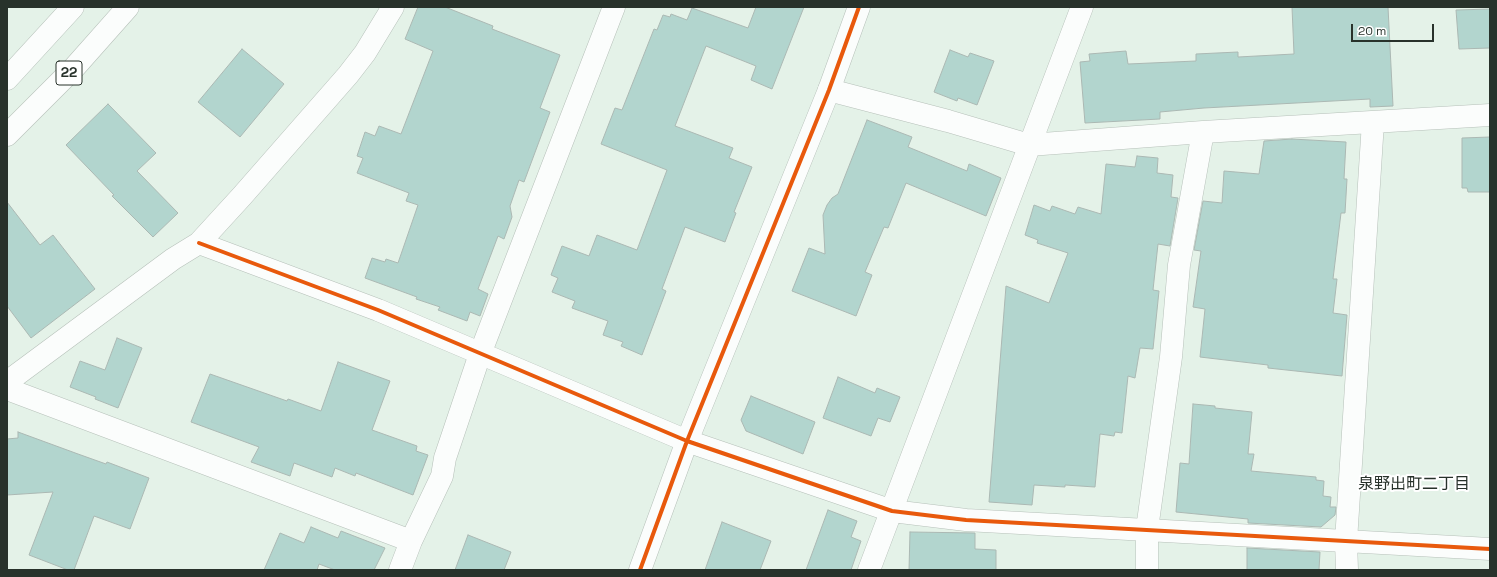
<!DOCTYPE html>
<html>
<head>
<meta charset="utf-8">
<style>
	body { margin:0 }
	#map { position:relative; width:1497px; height:577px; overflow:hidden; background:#e4f2e8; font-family:"Space Grotesk",sans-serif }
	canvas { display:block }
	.frame { position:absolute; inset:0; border:8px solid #28322b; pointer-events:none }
	.scale { position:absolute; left:1351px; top:24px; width:83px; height:18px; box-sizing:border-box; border:2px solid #28322b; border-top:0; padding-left:5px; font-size:12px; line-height:14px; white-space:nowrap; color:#28322b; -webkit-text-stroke:3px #fff; paint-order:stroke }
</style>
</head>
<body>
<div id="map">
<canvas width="1497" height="577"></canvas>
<div class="frame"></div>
<div class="scale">20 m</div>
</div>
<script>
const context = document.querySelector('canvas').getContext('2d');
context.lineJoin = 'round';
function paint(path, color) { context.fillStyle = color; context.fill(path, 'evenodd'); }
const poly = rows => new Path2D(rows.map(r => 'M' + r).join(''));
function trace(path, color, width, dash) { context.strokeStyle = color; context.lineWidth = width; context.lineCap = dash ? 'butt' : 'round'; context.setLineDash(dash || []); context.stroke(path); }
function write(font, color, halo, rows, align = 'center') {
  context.font = font + ' "Space Grotesk","Noto Sans JP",sans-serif'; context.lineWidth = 4; context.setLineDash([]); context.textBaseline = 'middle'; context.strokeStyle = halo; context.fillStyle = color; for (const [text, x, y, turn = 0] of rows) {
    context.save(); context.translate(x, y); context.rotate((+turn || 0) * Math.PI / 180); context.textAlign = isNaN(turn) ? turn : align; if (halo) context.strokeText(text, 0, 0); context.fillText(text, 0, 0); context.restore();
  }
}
const building = poly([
	[418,7,445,7,493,26,492,29,560,55,540,108,550,112,524,182,519,180,510,206,512,217,504,239,498,236,478,289,488,294,480,316,470,312,467,321,438,310,440,307,416,299,417,297,365,278,372,258,385,262,386,259,398,263,418,205,406,201,409,193,357,173,363,158,357,156,365,132,375,136,379,126,401,134,433,51,405,39,418,7],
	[756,7,804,7,772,89,751,80,756,66,706,46,675,126,733,148,729,158,752,167,734,212,736,213,725,242,685,227,662,289,666,291,642,355,621,346,623,342,603,335,608,321,572,308,575,301,552,292,558,278,551,275,562,246,589,256,597,235,637,250,667,170,601,144,615,108,622,110,654,29,657,30,663,15,670,17,671,14,687,20,692,8,748,28,756,7],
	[1292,7,1388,7,1393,106,1370,107,1370,99,1204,108,1160,112,1160,119,1085,123,1080,62,1090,61,1089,54,1126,51,1128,64,1196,61,1196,54,1238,52,1238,57,1294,54,1292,7],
	[1490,9,1490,48,1459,49,1456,10,1490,9],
	[242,49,284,84,240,137,198,102,242,49],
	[950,50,968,57,970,53,994,61,977,105,958,98,957,101,934,92,950,50],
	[108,104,156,153,137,171,178,213,153,237,112,196,114,195,66,145,108,104],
	[867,120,912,137,908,147,967,171,969,164,1001,178,986,216,906,183,888,228,884,227,865,272,872,275,856,316,792,291,809,248,825,254,823,215,827,205,832,198,838,194,867,120],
	[1490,137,1490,192,1468,192,1467,188,1462,188,1462,138,1490,137],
	[1292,139,1346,142,1344,179,1347,179,1345,213,1341,213,1333,279,1337,279,1333,313,1347,315,1342,376,1268,368,1268,365,1200,357,1205,309,1193,307,1201,251,1194,250,1203,201,1222,203,1224,171,1259,174,1264,141,1292,139],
	[1137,156,1158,158,1157,173,1173,175,1171,197,1178,198,1170,246,1158,244,1153,290,1159,291,1153,349,1140,348,1135,378,1128,376,1122,433,1115,432,1114,436,1100,434,1095,487,1065,485,1065,487,1034,485,1032,505,989,502,1006,286,1049,303,1068,253,1037,243,1038,240,1025,235,1034,205,1050,211,1052,206,1075,214,1078,207,1101,214,1106,164,1135,167,1137,156],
	[7,202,40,245,53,235,95,289,31,338,7,306,7,202],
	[117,338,142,348,118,408,95,399,96,397,70,387,80,361,105,370,117,338],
	[338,362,390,381,372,430,417,446,416,451,428,455,413,495,356,473,355,476,335,468,332,477,294,463,290,476,251,462,259,447,191,422,210,374,287,401,288,399,321,411,338,362],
	[838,377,875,393,877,388,900,397,890,422,878,418,871,436,823,418,838,377],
	[751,396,815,422,803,454,746,431,741,420,751,396],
	[1193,404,1215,406,1215,408,1252,412,1248,454,1254,454,1251,471,1316,477,1316,480,1324,481,1323,496,1331,497,1330,507,1336,507,1335,515,1321,527,1248,523,1248,519,1176,512,1180,463,1189,464,1193,404],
	[18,432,78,454,106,464,107,462,149,478,130,529,94,516,74,570,68,570,29,555,53,492,7,495,7,439,18,438,18,432],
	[828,510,857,521,851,537,861,541,851,570,806,570,828,510],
	[722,522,771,541,760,570,705,570,722,522],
	[311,527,338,538,341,531,385,548,374,570,335,570,319,564,317,570,264,570,280,533,304,543,311,527],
	[910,532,975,533,975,549,996,550,996,570,909,570,910,532],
	[468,535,511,552,504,570,455,570,468,535],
	[1247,548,1320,552,1319,570,1247,570,1247,548]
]);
const street = poly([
	[829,90,948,121,1029,145,1203,132,1490,115],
	[199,243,378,310,687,441,892,511,966,520,1490,549],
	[7,382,173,259,199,243,242,196,348,75,365,53,393,7],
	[7,389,411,541],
	[400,570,411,541,442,476,445,458,480,354,614,7],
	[869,570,1082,7],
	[1147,570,1147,529,1171,357,1179,265,1203,132],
	[1347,570,1346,541,1373,122]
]);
const secondary = poly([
	[640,570,687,441,829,90,859,7]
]);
const primary = poly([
	[7,79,73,7],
	[7,135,73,69,128,7]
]);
const cycleway = poly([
	[199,243,378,310,687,441,892,511,966,520,1490,549],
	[640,570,687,441,829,90,859,7]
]);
const shields = [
	[69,73,26]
];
const shieldNames = [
	["22",69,73]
];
const neighbourhoodNames = [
	["泉野出町二丁目",1414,485]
];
paint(building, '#b2d5ce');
trace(building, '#abb8b3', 1);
trace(street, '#b6c0b9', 23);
trace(secondary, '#b6c0b9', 23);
trace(primary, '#b6c0b9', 23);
trace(street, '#fbfdfc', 22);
trace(secondary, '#fbfdfc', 22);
trace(primary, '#fbfdfc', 22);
trace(cycleway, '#e8590c', 4);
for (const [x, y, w] of shields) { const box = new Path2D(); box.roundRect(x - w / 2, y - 12, w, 24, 3); context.fillStyle = '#fff'; context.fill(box); trace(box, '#28322b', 1); }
write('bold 14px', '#28322b', null, shieldNames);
write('16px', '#28322b', '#fff', neighbourhoodNames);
</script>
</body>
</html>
